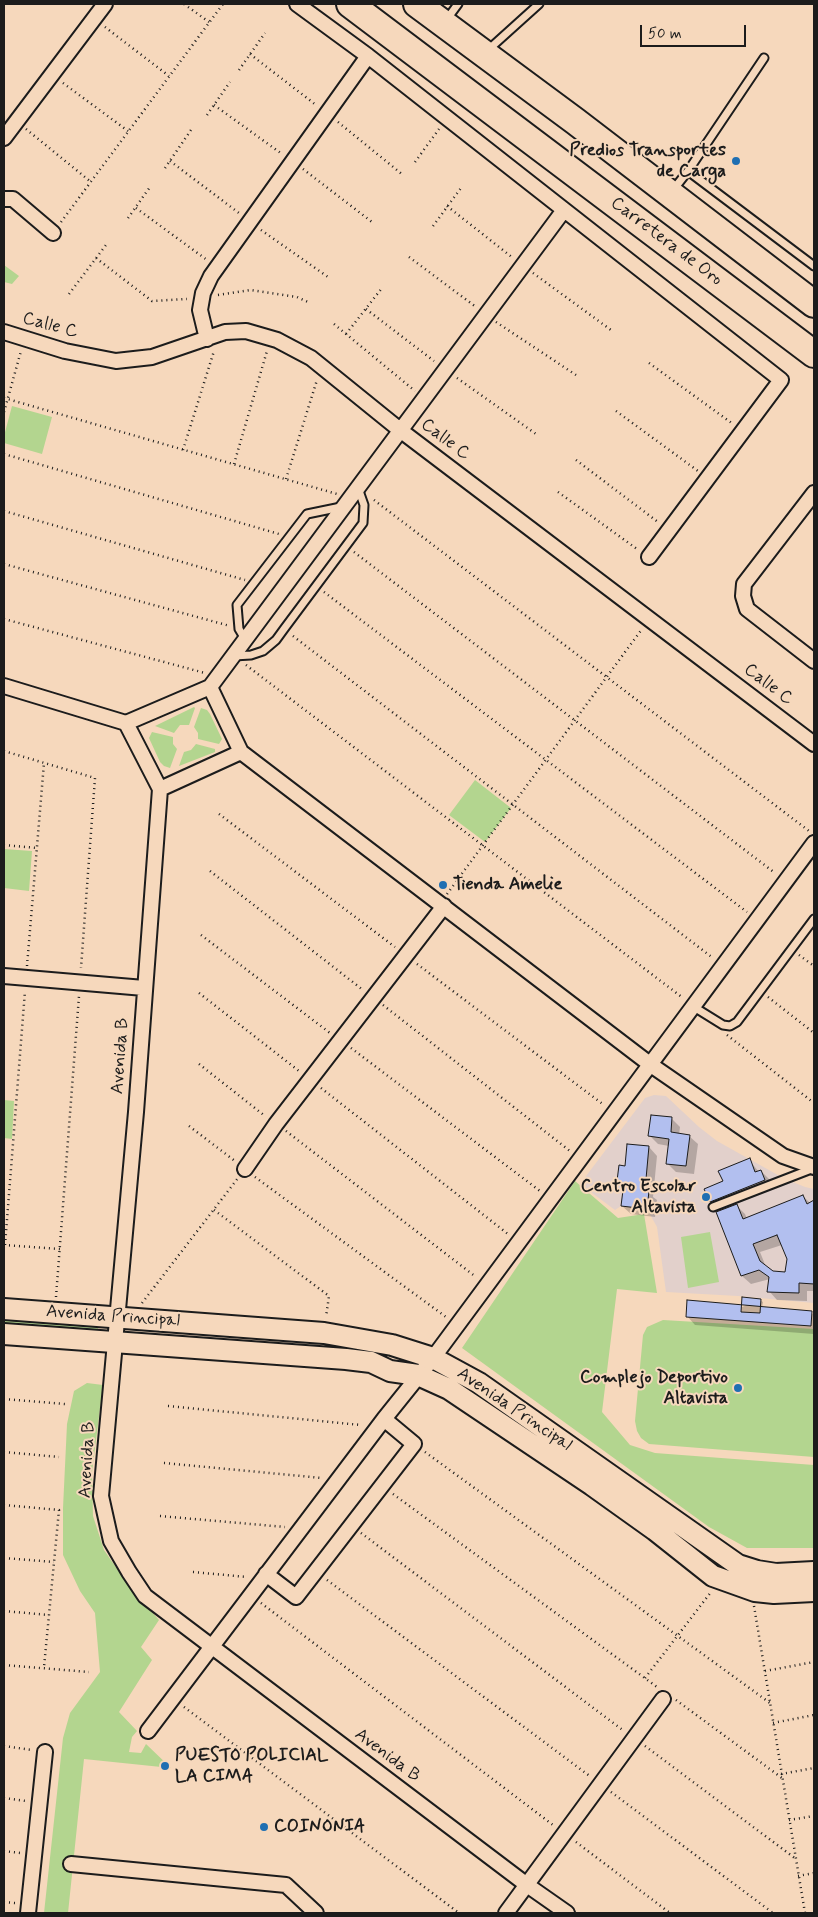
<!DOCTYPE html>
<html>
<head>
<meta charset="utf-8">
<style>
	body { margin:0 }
	#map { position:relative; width:818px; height:1917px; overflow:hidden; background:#f6d8bc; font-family:Mynerve,sans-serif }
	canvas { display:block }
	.frame { position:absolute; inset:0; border:5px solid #1c1c1c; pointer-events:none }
	.scale { position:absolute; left:640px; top:25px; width:106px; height:22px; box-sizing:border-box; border:2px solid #1c1c1c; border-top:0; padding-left:6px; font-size:15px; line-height:18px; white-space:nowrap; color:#1c1c1c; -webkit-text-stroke:4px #f6d8bc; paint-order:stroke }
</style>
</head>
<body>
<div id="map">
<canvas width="818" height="1917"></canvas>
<div class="frame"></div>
<div class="scale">50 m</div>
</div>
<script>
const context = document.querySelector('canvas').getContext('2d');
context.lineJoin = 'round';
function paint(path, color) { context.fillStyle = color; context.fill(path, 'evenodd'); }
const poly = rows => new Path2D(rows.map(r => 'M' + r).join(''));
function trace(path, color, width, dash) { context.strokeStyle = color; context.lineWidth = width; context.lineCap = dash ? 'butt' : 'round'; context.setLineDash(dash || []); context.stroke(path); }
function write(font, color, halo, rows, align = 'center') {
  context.font = font + ' Mynerve,sans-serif'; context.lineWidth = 4; context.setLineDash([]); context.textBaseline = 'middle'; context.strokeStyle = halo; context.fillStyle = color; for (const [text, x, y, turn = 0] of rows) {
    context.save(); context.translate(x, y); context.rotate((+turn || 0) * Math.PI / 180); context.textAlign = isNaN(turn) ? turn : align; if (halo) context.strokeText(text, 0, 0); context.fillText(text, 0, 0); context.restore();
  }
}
const built = poly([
	[654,1095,666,1096,699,1127,717,1141,785,1179,805,1187,814,1189,814,1303,738,1296,666,1292,657,1227,647,1209,621,1206,615,1210,580,1184,645,1098]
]);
const green = poly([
	[4,265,19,276,12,284,4,282],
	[12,406,52,417,42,454,4,443,4,436],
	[194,707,195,708,189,725,180,725,174,733,155,726],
	[201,708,207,710,210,714,222,739,219,744,198,739,198,733,194,727],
	[152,732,173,737,173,744,177,749,170,768,164,766,160,762,149,738],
	[196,744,215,749,215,752,179,766,184,752,191,750],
	[475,780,511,808,485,842,449,815],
	[4,849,32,851,29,891,4,888],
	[4,1100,14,1101,12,1139,4,1138],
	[575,1181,618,1218,644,1214,657,1293,617,1289,602,1412,630,1445,655,1453,814,1465,814,1548,747,1548,709,1527,462,1348],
	[710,1232,719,1282,688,1288,681,1237],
	[4,1314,98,1324,98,1332,4,1328],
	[663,1320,814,1329,814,1457,649,1444,641,1438,637,1431,635,1421,643,1335,647,1327],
	[87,1383,103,1385,92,1472,93,1516,104,1550,129,1586,159,1620,141,1647,152,1660,119,1712,137,1731,132,1737,129,1752,141,1753,146,1744,171,1768,84,1759,68,1913,44,1913,63,1738,70,1713,100,1672,95,1613,80,1591,63,1555,63,1508,67,1424,74,1391]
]);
const shadow = poly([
	[652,1116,672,1119,680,1127,679,1135,689,1136,698,1144,694,1174,676,1172,667,1163,669,1146,658,1144,650,1136],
	[649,1147,657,1156,653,1197,657,1200,655,1217,631,1214,622,1206,623,1194,618,1188,626,1167],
	[749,1160,759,1172,761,1171,770,1180,773,1188,735,1204,745,1214,747,1219,803,1196,810,1203,814,1201,814,1291,807,1291,807,1301,777,1300,769,1291,770,1279,751,1284,742,1276,721,1211,711,1201,724,1182],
	[782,1245,788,1259,786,1273,773,1272,766,1267,760,1252],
	[760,1300,763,1302,762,1308,811,1313,814,1315,814,1334,695,1325,687,1316,742,1307]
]);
const building = poly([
	[651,1115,672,1117,671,1132,690,1135,686,1166,666,1164,669,1139,648,1136,651,1115],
	[627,1144,649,1146,645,1190,649,1191,647,1209,621,1206,623,1190,616,1189,619,1165,625,1166,627,1144],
	[750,1158,755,1172,761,1170,765,1180,710,1202,704,1189,723,1181,718,1171,750,1158],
	[803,1195,807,1204,814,1200,814,1284,799,1283,799,1293,767,1292,769,1277,759,1270,741,1276,716,1212,737,1204,743,1219,803,1195],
	[777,1235,787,1259,785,1272,773,1271,760,1261,753,1244,777,1235],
	[742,1297,761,1299,760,1313,741,1312,742,1297],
	[687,1300,812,1311,811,1326,686,1317,687,1300]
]);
const path = poly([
	[184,4,209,22],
	[105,27,169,76],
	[250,54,316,105],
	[239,70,265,33],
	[63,83,128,131],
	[214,105,282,154],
	[207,115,230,82],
	[338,122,403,175],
	[26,129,91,182],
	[170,161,239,213],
	[415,162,439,129],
	[165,168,191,130],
	[303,169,372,222],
	[447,206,513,258],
	[136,208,207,260],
	[128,218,150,187],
	[61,222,223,4],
	[433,226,461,188],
	[261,230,328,277],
	[409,257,476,307],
	[96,258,152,301,187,299],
	[533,273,611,330],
	[69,294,106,245],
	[218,295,251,290,297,297,310,303],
	[366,309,434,361],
	[496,322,576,375],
	[334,324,415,391],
	[346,334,382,288],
	[649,363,733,424],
	[457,378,536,434],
	[4,398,337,494],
	[616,411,698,471],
	[4,412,21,351],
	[183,450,214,351],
	[4,454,279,534],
	[576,460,658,522],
	[234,464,267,351],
	[286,479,317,380],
	[558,492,637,549],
	[374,500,809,831],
	[4,511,245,580],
	[354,552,775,873],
	[4,564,230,626],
	[324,592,747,912],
	[4,619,205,673],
	[293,636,713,958],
	[246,665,683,998],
	[4,751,95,778,81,968],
	[219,814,395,947],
	[4,845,37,848],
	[210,871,363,990],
	[447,894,642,629],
	[201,935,330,1033],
	[799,955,814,966],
	[417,964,604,1105],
	[27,966,44,763],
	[199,993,299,1071],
	[768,997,814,1033],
	[383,1005,570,1151],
	[727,1035,814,1103],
	[351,1048,540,1191],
	[199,1064,265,1116],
	[321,1088,508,1234],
	[189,1126,235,1161],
	[286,1131,476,1277],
	[255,1177,446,1317],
	[214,1210,329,1296,326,1317],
	[4,1245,60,1249],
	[5,1245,25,991],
	[56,1297,79,996],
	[142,1303,238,1178],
	[4,1399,65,1404],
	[168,1406,361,1425],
	[4,1452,59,1457],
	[425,1452,770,1703],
	[164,1463,322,1478],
	[393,1494,657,1687],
	[4,1505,59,1510,44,1667],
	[160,1516,285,1527],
	[361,1533,624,1731],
	[4,1558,54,1562],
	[193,1572,247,1577],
	[327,1580,591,1777],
	[261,1603,553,1825],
	[754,1606,805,1913],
	[4,1611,49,1615],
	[4,1665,89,1672],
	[765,1671,814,1662],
	[645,1678,711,1592],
	[676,1700,782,1778],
	[184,1707,459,1913],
	[773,1723,814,1715],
	[4,1746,32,1750],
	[645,1746,796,1859],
	[781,1774,814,1768],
	[611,1792,773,1913],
	[4,1798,26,1801],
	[789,1820,814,1816],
	[576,1842,670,1913],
	[4,1851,20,1853],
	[798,1876,814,1873],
	[4,1902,15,1903]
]);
const lane = poly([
	[447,19,458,4],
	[488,50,539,4],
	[688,171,764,58],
	[673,190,688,171,814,266],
	[245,639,239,629,237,605,307,514,341,507],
	[234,656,251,655,263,651,276,640,284,629,363,523,364,505,358,488],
	[694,1007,723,1025,730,1026,737,1022,814,919],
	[713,1207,814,1168]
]);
const street = poly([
	[297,4,368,56,781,380,649,557],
	[4,138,105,4],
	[4,199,13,199,53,233],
	[4,332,65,351,116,361,152,357,225,332,246,331,277,340,311,358,400,430,814,744],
	[207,339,200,310,203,293,211,276,368,56],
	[814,493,744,584,743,596,747,609,814,661],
	[4,686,126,723],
	[210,687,564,210],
	[210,687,241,752,160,789,126,723,210,687],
	[241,752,651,1065,783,1156,814,1167],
	[160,789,136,1112,101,1496,111,1541,129,1572,145,1596,527,1885,567,1913],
	[4,976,144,988],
	[245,1169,276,1124,444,906],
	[266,1574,296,1597,414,1444,384,1419],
	[148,1731,384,1419,433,1358,814,843],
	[71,1864,286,1885,316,1913],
	[28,1913,45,1752],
	[506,1913,663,1699]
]);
const secondary = poly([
	[4,1309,324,1333,392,1345,433,1358,479,1383,738,1565,757,1571,776,1574,814,1572],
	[4,1334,346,1359,371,1362,390,1371,418,1375,449,1389,592,1485,655,1530,713,1576,755,1591,774,1593,814,1591]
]);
const highway = poly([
	[350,4,814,354],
	[417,4,575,121,814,304]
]);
const markers = [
	[736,161,5,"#1f6fb2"],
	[443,885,5,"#1f6fb2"],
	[706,1197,5,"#1f6fb2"],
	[738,1388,5,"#1f6fb2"],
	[165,1766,5,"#1f6fb2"],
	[264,1827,5,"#1f6fb2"]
];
const poiNames = [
	["Predios Transportes",726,151],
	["de Carga",726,172],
	["Tienda Amelie",453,885,"left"],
	["Centro Escolar",696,1187],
	["Altavista",696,1208],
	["Complejo Deportivo",728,1378],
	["Altavista",728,1399],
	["PUESTO POLICIAL",175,1756,"left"],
	["LA CIMA",175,1777,"left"],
	["COINONIA",274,1827,"left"]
];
const streetNames = [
	["Carretera de Oro",666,242,37],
	["Calle C",50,326,15],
	["Calle C",445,440,37],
	["Calle C",768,685,37],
	["Avenida B",121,1056,-86],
	["Avenida Principal",113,1317,4],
	["Avenida Principal",514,1410,34],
	["Avenida B",88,1460,-87],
	["Avenida B",387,1756,37]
];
paint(built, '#e2d0cb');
paint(green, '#b3d58f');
paint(shadow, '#0003');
paint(building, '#b2bfef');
trace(building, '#1c1c1c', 1);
trace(lane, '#1c1c1c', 11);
trace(street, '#1c1c1c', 18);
trace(secondary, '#1c1c1c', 24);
trace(highway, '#1c1c1c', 30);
trace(path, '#1c1c1c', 2.5, [1, 4]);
trace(lane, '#f6d8bc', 7);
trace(street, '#f6d8bc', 14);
trace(secondary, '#f6d8bc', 20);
trace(highway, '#f6d8bc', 26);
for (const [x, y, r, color] of markers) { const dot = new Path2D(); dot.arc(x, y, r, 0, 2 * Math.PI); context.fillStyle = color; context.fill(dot); trace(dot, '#f6d8bc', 2); }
write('bold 18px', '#1c1c1c', '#f6d8bc', poiNames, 'right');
write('18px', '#1c1c1c', '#f6d8bc', streetNames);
</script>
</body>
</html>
